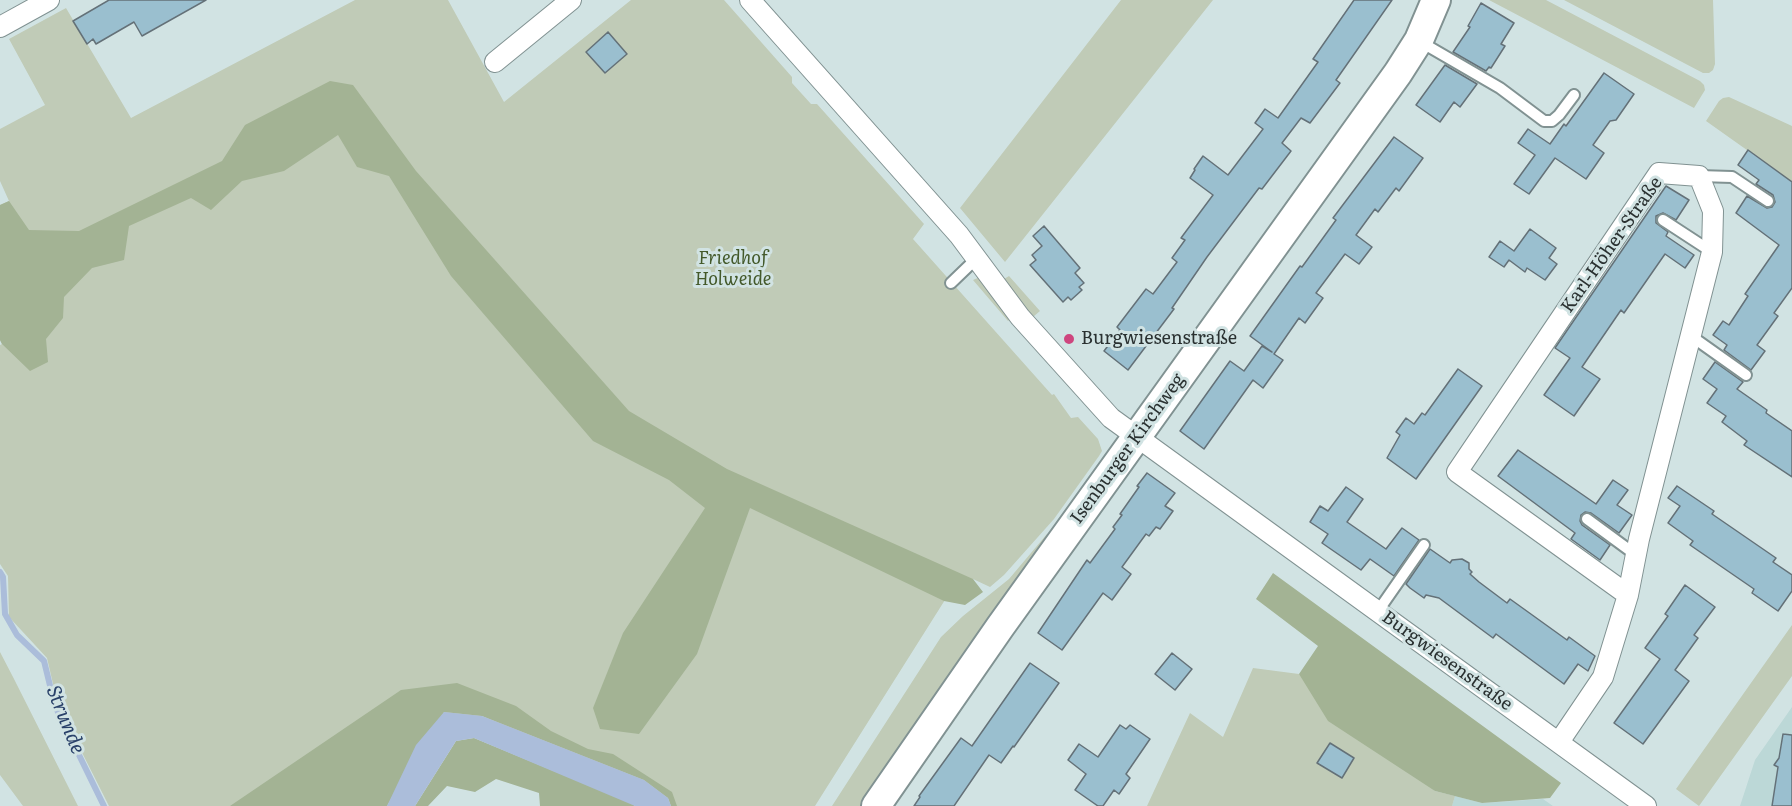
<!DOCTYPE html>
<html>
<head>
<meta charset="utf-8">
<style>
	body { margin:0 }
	canvas { display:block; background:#d1e3e3 }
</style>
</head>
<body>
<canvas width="1792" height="806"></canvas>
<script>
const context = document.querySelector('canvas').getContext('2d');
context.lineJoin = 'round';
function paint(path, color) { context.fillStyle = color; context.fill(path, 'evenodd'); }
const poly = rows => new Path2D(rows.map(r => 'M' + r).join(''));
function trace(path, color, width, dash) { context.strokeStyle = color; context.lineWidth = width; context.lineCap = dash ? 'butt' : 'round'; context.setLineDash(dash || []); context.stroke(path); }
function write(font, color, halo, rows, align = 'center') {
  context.font = font + ' Literata,serif'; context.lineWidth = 6; context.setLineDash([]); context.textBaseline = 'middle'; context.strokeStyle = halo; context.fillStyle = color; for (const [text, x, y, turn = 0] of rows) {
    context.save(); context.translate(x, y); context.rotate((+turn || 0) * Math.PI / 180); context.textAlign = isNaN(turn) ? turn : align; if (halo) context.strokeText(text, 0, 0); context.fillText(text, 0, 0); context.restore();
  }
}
const built = poly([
	[1792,707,1792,806,1740,806,1755,760],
	[1455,796,1482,803,1543,799,1553,806,1452,806]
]);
const green = poly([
	[355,0,448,0,504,102,631,0,724,0,792,77,792,83,811,104,817,104,924,224,913,239,1052,395,1054,394,1071,418,1078,417,1098,439,1102,451,1099,456,1054,519,1004,575,990,587,973,579,950,592,815,806,671,806,668,798,482,716,294,806,109,806,58,705,47,658,9,617,8,576,0,564,0,345,2,344,0,340,0,205,9,201,0,181,0,129,45,105,9,39,66,8,131,118],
	[1121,0,1213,0,1005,262,960,208],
	[1489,0,1546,0,1700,81,1704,85,1705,90,1694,108],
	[1564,0,1713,0,1715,64,1713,70,1709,73,1703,73],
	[1729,97,1792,126,1792,182,1706,121,1719,101,1723,98],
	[1009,276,1040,311,1033,317,1004,279],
	[980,277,1009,320,1008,321,973,280],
	[1055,531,863,806,832,806,941,637,963,616,1009,579,1047,534],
	[1792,625,1792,676,1699,806,1676,789],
	[0,652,13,677,78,806,23,806,0,775],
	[1253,668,1299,674,1332,691,1435,791,1455,796,1452,806,1147,806,1190,713,1223,737]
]);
const forest = poly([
	[330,81,353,85,416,171,629,411,727,469,973,579,983,592,965,605,944,601,750,508,697,654,639,734,600,729,593,708,623,633,705,508,669,480,593,441,451,276,389,176,357,167,338,135,284,171,242,181,211,210,191,198,129,226,124,260,92,268,64,297,63,318,46,339,48,362,30,371,2,344,0,340,0,205,9,201,29,230,79,231,222,161,245,125],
	[1273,573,1561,783,1550,798,1482,803,1435,791,1328,721,1299,674,1318,646,1256,599],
	[457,683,516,706,551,731,588,749,613,754,672,792,677,806,671,806,668,798,644,780,482,716,444,712,387,806,230,806,401,690],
	[474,738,631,803,635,806,540,806,539,793,496,779,475,792,447,786,428,806,415,806,456,741]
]);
const water = poly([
	[444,712,482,716,644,780,668,798,671,806,635,806,474,738,456,741,415,806,387,806,416,745]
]);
const stream = poly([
	[0,572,3,577,5,614,17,635,44,661,55,706,104,806]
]);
const building = poly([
	[109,0,206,0,142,36,134,22,96,44,93,39,87,44,73,21,109,0],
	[1354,0,1392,0,1336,80,1340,83,1310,123,1301,118,1282,143,1291,151,1262,189,1259,188,1207,257,1172,308,1174,309,1128,370,1104,351,1120,330,1117,327,1146,289,1153,294,1177,262,1172,258,1185,240,1181,238,1213,195,1190,178,1195,170,1194,169,1203,156,1228,175,1263,129,1255,123,1265,109,1278,118,1318,62,1313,59,1354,0],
	[1481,3,1514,23,1501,44,1505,46,1491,68,1489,67,1486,71,1453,52,1470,27,1468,26,1481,3],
	[608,32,627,54,605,73,586,52,608,32],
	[1445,65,1477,84,1460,107,1454,102,1440,122,1416,105,1445,65],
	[1604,73,1634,94,1616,120,1610,121,1593,145,1604,153,1586,179,1555,158,1529,194,1514,184,1535,155,1518,143,1528,129,1550,144,1564,124,1566,126,1604,73],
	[1394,137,1423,158,1399,191,1396,188,1378,212,1375,209,1356,235,1372,247,1359,264,1345,254,1316,293,1323,298,1305,323,1299,318,1274,354,1283,360,1263,388,1253,380,1204,449,1180,431,1230,361,1244,371,1262,346,1272,352,1250,336,1300,266,1302,267,1336,220,1333,218,1394,137],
	[1748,150,1792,182,1792,288,1774,313,1778,316,1757,345,1765,351,1751,370,1724,350,1727,345,1713,335,1723,321,1729,325,1748,296,1745,294,1779,245,1736,213,1747,196,1767,208,1772,207,1775,202,1773,195,1756,184,1759,180,1738,165,1748,150],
	[1666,186,1689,200,1676,220,1663,213,1656,216,1656,223,1668,232,1666,236,1694,255,1685,268,1665,254,1624,313,1621,310,1582,367,1600,379,1574,416,1544,395,1570,358,1555,348,1666,186],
	[1044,226,1080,268,1075,273,1084,283,1079,287,1082,290,1071,300,1068,297,1063,302,1030,265,1036,260,1032,255,1042,246,1033,236,1044,226],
	[1530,229,1556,248,1549,258,1557,264,1545,280,1527,268,1525,272,1509,260,1504,267,1489,257,1500,241,1514,251,1530,229],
	[1715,362,1743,382,1737,389,1767,410,1766,413,1792,431,1792,477,1744,445,1747,441,1722,422,1726,416,1707,403,1717,389,1703,379,1715,362],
	[1458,369,1482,386,1416,479,1387,458,1400,435,1396,432,1406,418,1414,424,1422,413,1425,415,1458,369],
	[1518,450,1596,504,1613,480,1628,490,1617,505,1632,515,1619,533,1591,513,1585,512,1581,515,1580,521,1582,525,1610,545,1600,560,1571,539,1575,533,1498,476,1518,450],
	[1147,473,1175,493,1165,506,1173,511,1160,529,1156,527,1149,536,1146,534,1122,567,1131,574,1112,600,1103,593,1062,650,1038,633,1087,560,1090,563,1115,529,1113,527,1122,515,1120,514,1139,487,1137,486,1147,473],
	[1677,486,1714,511,1712,514,1776,558,1773,562,1792,575,1792,591,1778,611,1752,593,1754,589,1690,545,1693,541,1668,523,1680,506,1668,498,1677,486],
	[1346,487,1363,499,1347,522,1386,549,1402,528,1419,540,1394,576,1370,559,1361,570,1322,543,1328,534,1310,522,1320,506,1328,511,1346,487],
	[1430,549,1450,563,1452,560,1462,559,1469,563,1469,569,1472,572,1470,574,1479,582,1507,603,1510,599,1567,640,1569,637,1595,656,1588,671,1578,664,1564,684,1496,634,1493,638,1439,598,1426,595,1424,598,1410,588,1406,584,1430,549],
	[1685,585,1715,607,1694,635,1698,638,1675,670,1689,681,1643,744,1614,723,1660,659,1645,648,1668,616,1665,614,1685,585],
	[1172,653,1192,669,1175,690,1155,674,1172,653],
	[1030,663,1059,683,1014,747,1013,746,1001,763,989,755,954,806,914,806,920,797,919,796,961,738,972,746,1030,663],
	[1120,725,1126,729,1130,725,1150,739,1126,774,1130,778,1119,794,1114,790,1103,806,1098,806,1075,790,1086,774,1068,760,1079,744,1098,757,1120,725],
	[1783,734,1792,735,1792,806,1772,806,1778,767,1774,765,1779,758,1783,734],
	[1330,743,1354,758,1342,778,1317,763,1330,743]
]);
const lane = poly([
	[1419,41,1500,88,1544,121,1552,121,1559,115,1574,95],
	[1699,176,1732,177,1768,201],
	[1663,220,1712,252],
	[951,283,977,258],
	[1691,336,1746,375],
	[1587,519,1636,555],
	[1378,611,1424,545]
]);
const street = poly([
	[750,0,959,235,1020,317,1111,418,1646,806],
	[0,27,49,0],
	[495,62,571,0],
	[1559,742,1603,677,1628,595,1639,539,1712,252,1713,211,1699,176,1659,173,1457,472,1628,595]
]);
const secondary = poly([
	[876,806,1000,627,1398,73,1419,40,1436,0]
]);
const markers = [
	[1069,339,6,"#ce457e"]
];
const streetNames = [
	["Karl-Höher-Straße",1612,245,-55],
	["Isenburger Kirchweg",1128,449,-54],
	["Burgwiesenstraße",1447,661,36]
];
const parkNames = [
	["Friedhof",733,259],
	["Holweide",733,280]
];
const poiNames = [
	["Burgwiesenstraße",1081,339]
];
const waterNames = [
	["Strunde",65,720,68]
];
paint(built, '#bcd8d7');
paint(green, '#c0cbb7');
paint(forest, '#a3b394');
paint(water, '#abbdda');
trace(stream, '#abbdda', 6);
paint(building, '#9abfcf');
trace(building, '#647178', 1.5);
trace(lane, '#819292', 14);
trace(street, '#819292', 22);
trace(secondary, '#819292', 32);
trace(lane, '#fff', 10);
trace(street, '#fff', 20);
trace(secondary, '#fff', 28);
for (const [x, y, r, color] of markers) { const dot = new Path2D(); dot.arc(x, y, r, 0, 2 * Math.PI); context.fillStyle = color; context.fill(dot); trace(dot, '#d1e3e3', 2); }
write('18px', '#2a3131', '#d1e3e3', streetNames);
write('italic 18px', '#43592a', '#d1e3e3', parkNames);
write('18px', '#2a3131', '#d1e3e3', poiNames, 'left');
write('italic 20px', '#294169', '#d1e3e3', waterNames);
</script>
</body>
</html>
